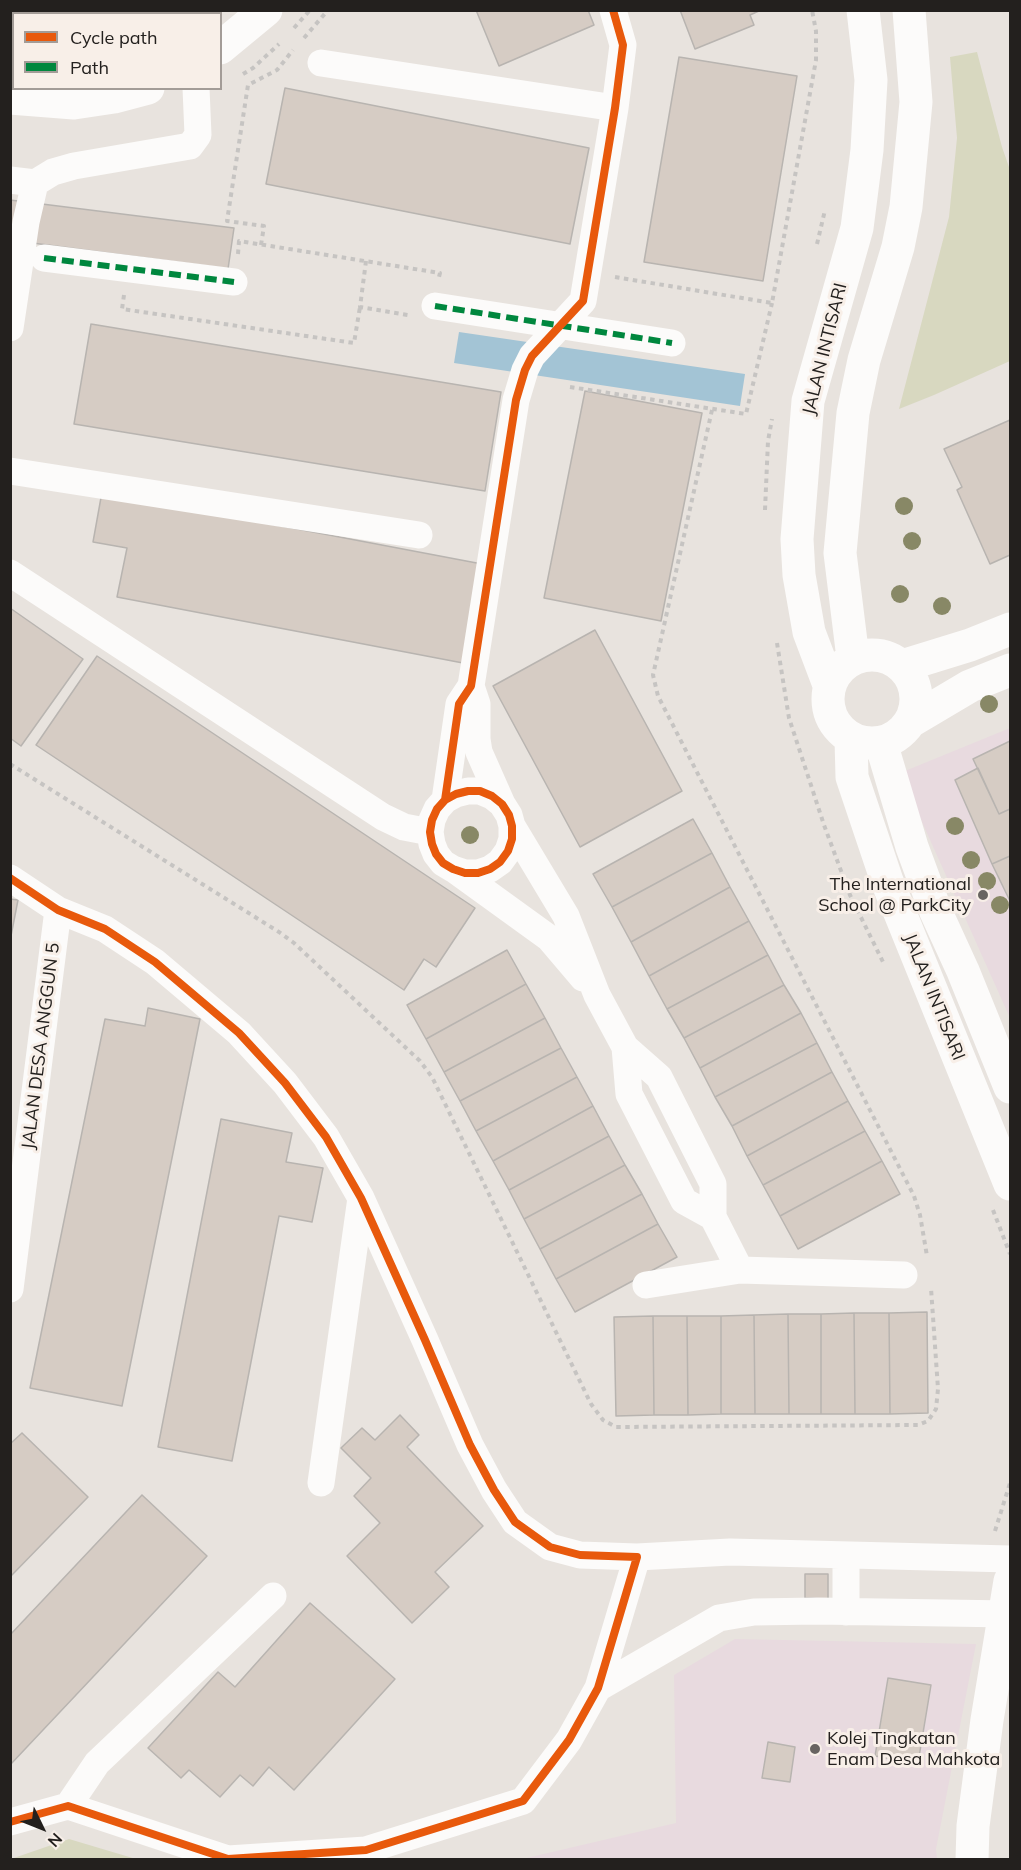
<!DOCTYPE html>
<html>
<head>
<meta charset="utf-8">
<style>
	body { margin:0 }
	#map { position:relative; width:1021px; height:1870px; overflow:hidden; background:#e8e3de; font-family:Mulish,sans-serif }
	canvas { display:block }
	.frame { position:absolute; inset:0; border:12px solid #23201e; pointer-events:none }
	.legend { position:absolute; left:12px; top:12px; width:210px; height:78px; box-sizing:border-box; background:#f8efe8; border:2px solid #a39c97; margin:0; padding:8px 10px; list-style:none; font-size:18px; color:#23201e }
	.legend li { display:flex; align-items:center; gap:12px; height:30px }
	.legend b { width:30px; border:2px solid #a39c97 }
	.north { position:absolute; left:12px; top:1798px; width:60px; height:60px; -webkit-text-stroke:4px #f8efe8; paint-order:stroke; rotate:133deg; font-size:16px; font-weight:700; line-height:24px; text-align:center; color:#23201e }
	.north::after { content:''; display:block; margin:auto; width:21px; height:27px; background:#23201e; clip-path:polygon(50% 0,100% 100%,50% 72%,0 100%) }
</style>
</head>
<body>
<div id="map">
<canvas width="1021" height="1870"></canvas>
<div class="frame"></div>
<ul class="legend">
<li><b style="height:8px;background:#e8590c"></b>Cycle path</li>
<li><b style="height:8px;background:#00873e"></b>Path</li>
</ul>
<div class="north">N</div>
</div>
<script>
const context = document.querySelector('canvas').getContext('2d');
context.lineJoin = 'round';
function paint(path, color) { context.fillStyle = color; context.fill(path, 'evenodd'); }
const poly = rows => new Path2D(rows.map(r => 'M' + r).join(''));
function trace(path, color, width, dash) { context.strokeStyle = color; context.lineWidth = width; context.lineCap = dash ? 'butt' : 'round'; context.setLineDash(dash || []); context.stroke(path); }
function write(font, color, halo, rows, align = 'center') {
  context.font = font + ' Mulish,sans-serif'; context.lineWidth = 6; context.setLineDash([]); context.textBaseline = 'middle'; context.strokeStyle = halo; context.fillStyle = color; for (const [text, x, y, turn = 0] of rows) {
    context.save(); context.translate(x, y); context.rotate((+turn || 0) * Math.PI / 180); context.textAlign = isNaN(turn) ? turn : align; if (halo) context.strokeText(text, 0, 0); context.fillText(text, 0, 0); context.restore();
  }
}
const education = poly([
	[1010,728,1010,1018,900,773],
	[735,1639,976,1644,936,1849,937,1859,518,1860,676,1823,674,1675]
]);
const green = poly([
	[977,52,1002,147,1010,170,1010,361,934,395,899,409,949,217,957,138,950,57],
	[69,1839,136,1859,11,1859]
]);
const water = poly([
	[459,332,745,374,740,406,454,363]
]);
const building = poly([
	[106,10,162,10,163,13,107,14,106,10],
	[476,10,588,10,594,25,499,66,476,10],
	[680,10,761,10,750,15,754,25,695,49,680,10],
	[679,57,797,76,763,281,644,262,679,57],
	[285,88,589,148,570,244,266,184,285,88],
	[10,200,234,228,228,269,10,240,10,200],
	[91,324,501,392,485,491,74,424,91,324],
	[585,391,702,413,661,621,544,598,585,391],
	[1010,420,1010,555,990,564,957,490,962,487,944,449,1010,420],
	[102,492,482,564,463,663,117,597,127,548,93,542,102,492],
	[10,608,83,659,21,746,10,738,10,608],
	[595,630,682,791,580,847,493,686,595,630],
	[97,656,475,908,436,967,424,959,404,990,36,745,97,656],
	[1010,741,1010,809,999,814,973,759,1010,741],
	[978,768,999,814,1010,809,1010,856,992,864,955,780,978,768],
	[693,819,712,853,612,907,593,874,693,819],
	[712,853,730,887,631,942,612,907,712,853],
	[1010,856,1010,901,992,864,1010,856],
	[730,887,749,921,649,976,631,942,730,887],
	[10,899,18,900,10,941,10,899],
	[749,921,768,955,667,1009,649,976,749,921],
	[507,950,526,984,426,1039,407,1005,507,950],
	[768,955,784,985,684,1038,667,1009,768,955],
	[526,984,545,1018,444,1072,426,1039,526,984],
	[784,985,801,1013,700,1068,684,1038,784,985],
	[148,1008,200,1019,122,1406,30,1388,105,1019,145,1026,148,1008],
	[801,1013,817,1043,715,1097,700,1068,801,1013],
	[545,1018,561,1048,460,1101,444,1072,545,1018],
	[817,1043,832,1072,732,1126,715,1097,817,1043],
	[561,1048,577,1077,476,1131,460,1101,561,1048],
	[832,1072,848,1101,747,1156,732,1126,832,1072],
	[577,1077,593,1106,493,1161,476,1131,577,1077],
	[848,1101,865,1131,763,1185,747,1156,848,1101],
	[593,1106,609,1136,509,1190,493,1161,593,1106],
	[221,1119,292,1133,286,1162,323,1168,312,1222,279,1216,232,1461,158,1447,221,1119],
	[865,1131,882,1161,780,1216,763,1185,865,1131],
	[609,1136,625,1165,524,1219,509,1190,609,1136],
	[882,1161,900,1194,798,1249,780,1216,882,1161],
	[625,1165,642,1194,540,1249,524,1219,625,1165],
	[642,1194,658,1224,556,1279,540,1249,642,1194],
	[658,1224,677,1257,575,1312,556,1279,658,1224],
	[927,1312,928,1413,890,1414,889,1313,927,1312],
	[854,1313,889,1313,890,1414,855,1414,854,1313],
	[854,1313,855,1414,821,1414,821,1314,854,1313],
	[788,1314,821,1314,821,1414,789,1414,788,1314],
	[788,1314,789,1414,755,1414,754,1315,788,1314],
	[754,1315,755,1414,721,1414,721,1316,754,1315],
	[653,1316,687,1316,688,1415,654,1415,653,1316],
	[653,1316,654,1415,616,1416,614,1317,653,1316],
	[687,1316,721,1316,721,1414,688,1415,687,1316],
	[400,1415,419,1435,407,1447,483,1526,435,1572,449,1587,412,1623,347,1556,380,1523,354,1496,371,1478,341,1448,362,1428,375,1440,400,1415],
	[22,1433,88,1497,10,1577,10,1444,22,1433],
	[142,1495,207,1556,10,1765,10,1635,142,1495],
	[805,1574,828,1574,828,1599,805,1598,805,1574],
	[310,1603,395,1679,294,1790,269,1767,253,1786,240,1775,220,1797,189,1770,181,1778,148,1748,218,1672,235,1687,310,1603],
	[888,1678,931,1685,918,1763,875,1756,888,1678],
	[768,1742,795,1747,790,1782,762,1778,768,1742]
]);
const path = poly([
	[294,28,310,10],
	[304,38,328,10],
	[243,74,253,68,279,44],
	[817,244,825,210],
	[261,245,264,226,227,221,248,85,277,70,293,50],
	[238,254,239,241,440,273,439,277],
	[366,261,360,307,408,315],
	[615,277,772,303,816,60,816,31,812,10],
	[124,295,122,309,354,343,360,307],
	[570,387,746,414,772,303],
	[712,410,653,675,658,696,914,1196,920,1215,927,1256],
	[765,510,768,441,772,419],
	[777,643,789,718,824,825,850,895,883,962],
	[10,764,279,932,294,943,420,1061,432,1077,591,1404,603,1420,616,1427,918,1425,928,1421,936,1409,938,1389,931,1288],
	[993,1210,1010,1254],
	[995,1531,1010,1483]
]);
const street = poly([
	[321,63,615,108],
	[10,180,35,183,53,172,74,166,190,146,198,135,196,88],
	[44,258,234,282],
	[435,306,672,343],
	[10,328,26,222,35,183],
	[10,471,419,535],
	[10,573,383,817,404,827,430,832],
	[471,686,477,704,477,739,479,752,502,804],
	[445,800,456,794,468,791,480,791,492,796,502,804,509,815,512,826,512,839,508,851,500,862,490,869,478,873,465,873,453,869,443,863,436,854,432,844,430,832,432,820,437,809,445,800,459,704,471,686,516,400,525,370,532,356,583,301,615,108,623,45,613,10],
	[512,826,566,916,597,995,625,1047],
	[455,870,549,938,583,978],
	[10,878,58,910,105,929,155,962,239,1033,285,1083,326,1137,361,1198,425,1340,470,1445,494,1490,515,1522,550,1547,580,1555,637,1557,598,1688,569,1740,523,1801,366,1850,228,1859,68,1806,10,1822],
	[713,1217,684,1201,629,1094,625,1047,659,1077,713,1184,713,1217,740,1270],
	[646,1285,740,1270,904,1275],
	[10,1289,58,910],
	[321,1483,361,1198],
	[637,1557,730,1552,1010,1559],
	[846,1612,846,1556],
	[598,1688,719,1618,754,1612,817,1611,1010,1614],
	[68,1806,97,1763,273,1596]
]);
const secondary = poly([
	[220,48,266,10],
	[10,98,74,103,114,97,148,88],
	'828 699a44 44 0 1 1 88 0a44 44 0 1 1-88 0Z',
	[853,658,840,553,853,413,864,360,898,247,906,207,916,102,909,10],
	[902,666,970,645,1010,629],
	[829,685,809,632,799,575,797,539,808,401,857,228,867,150,871,80,863,10],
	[911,721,970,686,1010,670],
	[851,739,852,777,887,881,1010,1184],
	[881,743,912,847,936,912,963,971,1010,1087],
	[972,1860,973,1826,987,1720,1010,1581]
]);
const quiet = poly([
	[44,258,234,282],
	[435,306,672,343]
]);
const cycleway = poly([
	[445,800,456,794,468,791,480,791,492,796,502,804,509,815,512,826,512,839,508,851,500,862,490,869,478,873,465,873,453,869,443,863,436,854,432,844,430,832,432,820,437,809,445,800,459,704,471,686,516,400,525,370,532,356,583,301,615,108,623,45,613,10],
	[10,878,58,910,105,929,155,962,239,1033,285,1083,326,1137,361,1198,425,1340,470,1445,494,1490,515,1522,550,1547,580,1555,637,1557,598,1688,569,1740,523,1801,366,1850,228,1859,68,1806,10,1822]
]);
const trees = [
	[904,506],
	[912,541],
	[900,594],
	[942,606],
	[989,704],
	[955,826],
	[470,835],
	[971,860],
	[987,881],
	[1000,905]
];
const markers = [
	[983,895,6,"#686461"],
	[815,1749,6,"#686461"]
];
const streetNames = [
	["JALAN INTISARI",825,349,-76],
	["JALAN INTISARI",934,997,68],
	["JALAN DESA ANGGUN 5",41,1046,-83]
];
const poiNames = [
	["The International",971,885],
	["School @ ParkCity",971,906],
	["Kolej Tingkatan",827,1739,"left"],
	["Enam Desa Mahkota",827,1760,"left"]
];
paint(education, '#e8dadf');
paint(green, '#d8d8c0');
paint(water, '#a3c4d5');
paint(building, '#d6ccc4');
trace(building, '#b8b4b0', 1.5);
trace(path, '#c6c4c2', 4, [4.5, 4.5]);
trace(street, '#fcfbfa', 27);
trace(secondary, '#fcfbfa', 33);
trace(quiet, '#00873e', 6, [12, 6]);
trace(cycleway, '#e8590c', 8);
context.fillStyle = '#886';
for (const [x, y] of trees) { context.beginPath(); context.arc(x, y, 9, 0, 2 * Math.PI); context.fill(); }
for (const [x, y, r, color] of markers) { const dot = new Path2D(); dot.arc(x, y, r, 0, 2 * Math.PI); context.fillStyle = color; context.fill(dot); trace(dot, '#f8efe8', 2); }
write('18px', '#23201e', '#f8efe8', streetNames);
write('18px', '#23201e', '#f8efe8', poiNames, 'right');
</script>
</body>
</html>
